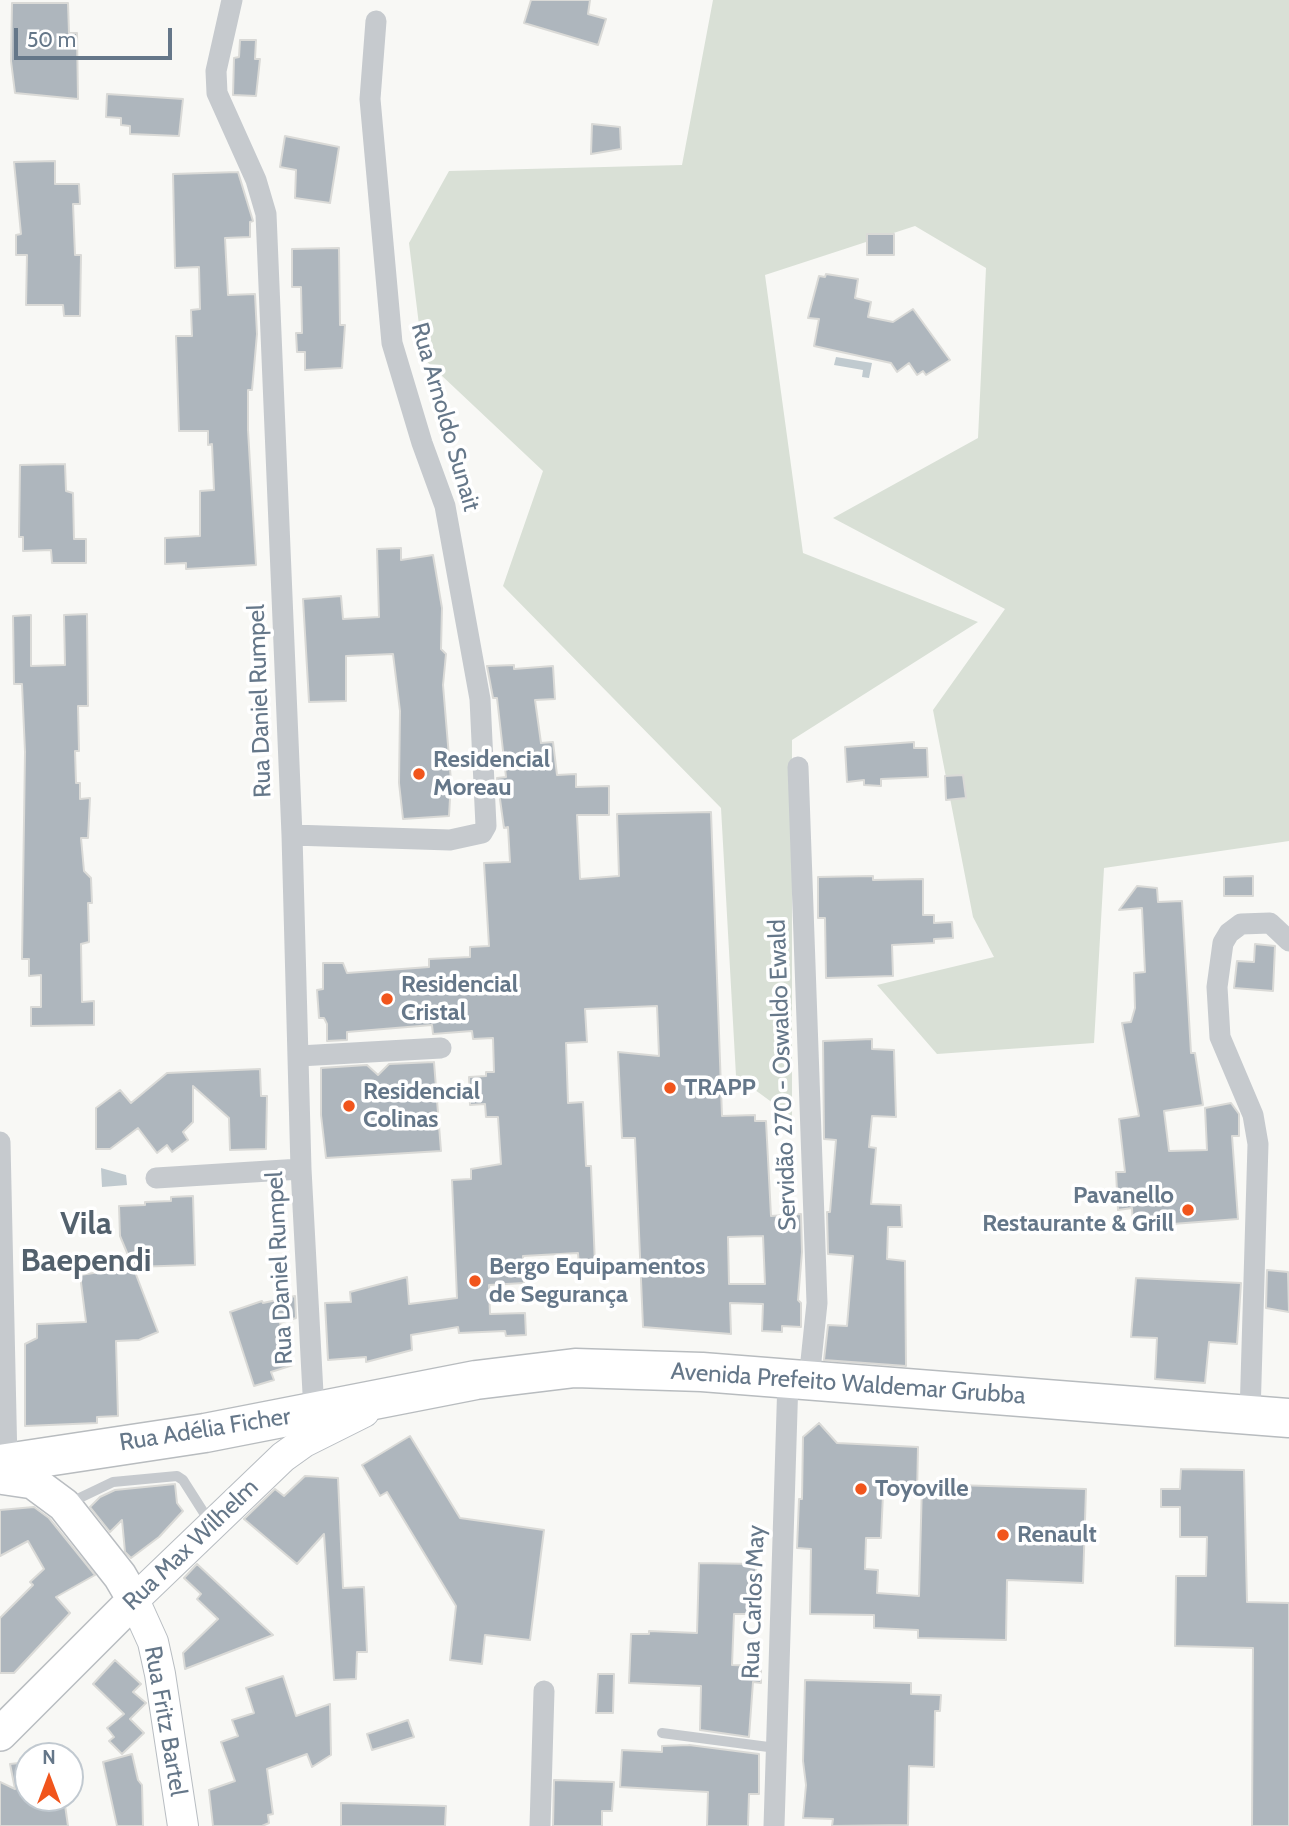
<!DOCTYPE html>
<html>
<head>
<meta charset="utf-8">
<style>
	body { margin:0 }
	#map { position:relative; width:1289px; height:1826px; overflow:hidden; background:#f8f8f5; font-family:Cabin,sans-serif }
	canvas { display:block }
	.north { position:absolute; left:14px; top:1742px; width:70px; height:70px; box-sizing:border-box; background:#fff; border:2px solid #c1c9d0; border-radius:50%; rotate:0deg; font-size:19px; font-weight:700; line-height:28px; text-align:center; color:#657789 }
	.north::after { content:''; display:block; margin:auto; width:24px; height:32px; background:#f1551c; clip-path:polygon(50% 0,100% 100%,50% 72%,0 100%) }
	.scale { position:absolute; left:14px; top:28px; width:158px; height:32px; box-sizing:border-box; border:4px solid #657789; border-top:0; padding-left:9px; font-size:21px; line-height:24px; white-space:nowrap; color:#657789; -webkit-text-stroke:5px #fff; paint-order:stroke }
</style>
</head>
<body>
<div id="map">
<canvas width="1289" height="1826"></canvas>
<div class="north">N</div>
<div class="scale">50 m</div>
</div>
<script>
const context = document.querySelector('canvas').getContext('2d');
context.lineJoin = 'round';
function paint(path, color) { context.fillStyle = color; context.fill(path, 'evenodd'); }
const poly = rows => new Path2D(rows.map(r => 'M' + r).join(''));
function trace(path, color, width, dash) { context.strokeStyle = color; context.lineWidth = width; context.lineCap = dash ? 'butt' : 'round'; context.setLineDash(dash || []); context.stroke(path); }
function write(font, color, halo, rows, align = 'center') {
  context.font = font + ' Cabin,sans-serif'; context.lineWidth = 7; context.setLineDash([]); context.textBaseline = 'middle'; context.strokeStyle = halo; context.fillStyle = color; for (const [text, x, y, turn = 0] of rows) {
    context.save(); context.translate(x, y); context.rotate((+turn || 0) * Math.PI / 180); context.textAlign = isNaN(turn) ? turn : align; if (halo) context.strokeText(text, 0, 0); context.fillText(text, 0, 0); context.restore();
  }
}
const green = poly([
	[713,0,1289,0,1289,841,1104,868,1094,1043,937,1054,877,985,994,957,973,917,933,710,1005,609,833,518,978,438,986,268,915,226,765,275,803,553,978,622,792,740,792,1117,736,1076,721,808,503,586,543,471,423,358,409,243,449,171,682,165]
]);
const water = poly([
	[836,357,872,363,869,378,862,377,863,370,834,365],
	[101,1168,126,1175,127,1185,102,1187]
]);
const building = poly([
	[531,0,590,0,588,14,606,19,598,45,524,23,531,0],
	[12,3,68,3,69,33,77,33,78,99,15,93,11,61,12,3],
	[240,40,256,40,255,59,260,59,256,96,233,95,234,58,239,57,240,40],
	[107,94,183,99,179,136,130,134,130,126,121,125,121,118,106,117,107,94],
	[592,124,620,127,621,149,591,154,592,124],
	[285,136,339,147,330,203,295,198,296,170,280,167,285,136],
	[55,161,55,184,79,184,80,204,73,204,75,255,81,255,80,316,64,316,63,305,26,305,27,255,16,255,16,235,21,234,14,162,55,161],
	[238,172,253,221,250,222,250,237,225,238,228,295,255,294,257,334,252,390,248,390,248,430,256,565,186,569,186,563,165,564,165,538,200,536,200,491,214,490,212,444,208,445,208,431,179,431,176,336,192,336,191,310,200,309,199,267,175,268,173,174,238,172],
	[867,234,894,234,894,255,867,255,867,234],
	[339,248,340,325,345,325,342,368,305,370,305,352,297,352,296,333,302,333,301,287,292,287,292,249,339,248],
	[826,274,858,279,855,298,871,302,868,317,893,322,913,309,950,360,926,375,923,371,917,375,909,363,897,372,891,363,814,346,819,319,808,318,819,276,825,277,826,274],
	[65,464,66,491,73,493,74,539,86,539,86,563,52,563,51,550,23,551,23,537,19,537,20,465,65,464],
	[401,548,401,560,433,555,442,608,441,649,446,654,443,685,451,781,449,816,403,819,399,783,400,711,393,654,346,656,346,701,309,702,303,599,341,596,343,619,379,617,377,549,401,548],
	[87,614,88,706,78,706,79,751,75,751,76,783,80,783,80,799,90,798,88,838,81,838,84,871,91,878,92,903,88,903,89,942,81,944,82,1002,94,1001,94,1025,31,1026,31,1007,41,1007,41,975,29,976,29,959,22,959,25,752,22,684,14,684,13,616,31,615,31,666,65,665,64,615,87,614],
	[514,665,514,669,553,666,555,699,535,700,541,743,553,742,557,775,576,774,576,787,609,786,609,815,577,815,580,879,619,876,617,814,711,812,722,1116,755,1115,755,1121,766,1121,771,1216,801,1214,802,1252,798,1300,801,1303,801,1327,782,1326,782,1332,762,1331,763,1304,730,1303,731,1334,643,1327,635,1138,622,1138,618,1052,659,1056,657,1006,585,1009,587,1042,566,1043,568,1103,583,1102,586,1166,591,1166,595,1265,579,1266,578,1253,523,1256,524,1283,489,1285,490,1314,525,1313,526,1335,506,1336,505,1331,459,1333,458,1327,411,1335,412,1350,366,1362,366,1357,328,1360,325,1303,351,1302,350,1292,407,1277,409,1304,457,1298,452,1180,471,1179,471,1169,501,1164,498,1117,486,1117,485,1104,470,1105,469,1077,486,1076,486,1072,494,1072,493,1038,473,1039,472,1031,433,1034,432,1025,347,1032,347,1040,327,1041,327,1024,324,1018,319,1018,317,990,323,989,323,963,343,963,347,973,429,967,429,959,470,957,470,947,489,946,484,863,510,862,508,827,504,828,497,778,506,777,497,698,493,698,487,666,514,665],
	[763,1236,765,1284,729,1284,728,1237,763,1236],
	[914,742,914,748,927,748,928,777,881,779,881,786,864,785,864,780,847,782,845,747,914,742],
	[963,775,966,798,946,800,945,776,963,775],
	[873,876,873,880,923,879,923,915,934,915,934,923,952,922,953,938,934,939,934,943,892,945,893,976,826,978,825,918,818,918,818,877,873,876],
	[1253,876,1253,896,1224,896,1224,877,1253,876],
	[1137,886,1157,888,1158,902,1182,901,1191,1053,1195,1053,1203,1105,1164,1111,1169,1151,1207,1150,1205,1108,1231,1103,1239,1114,1239,1136,1232,1136,1238,1219,1133,1227,1132,1208,1118,1210,1116,1172,1125,1172,1119,1119,1139,1116,1122,1023,1131,1022,1135,1008,1134,973,1145,972,1142,908,1119,910,1137,886],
	[1255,944,1275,946,1273,991,1234,988,1237,961,1254,962,1255,944],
	[872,1039,872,1049,894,1050,896,1117,872,1116,869,1147,876,1148,871,1204,901,1205,902,1227,888,1227,887,1259,905,1261,906,1366,824,1360,828,1325,847,1326,853,1256,828,1254,827,1212,830,1212,836,1140,824,1139,823,1041,872,1039],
	[434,1062,441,1151,326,1158,321,1115,321,1068,367,1065,378,1075,389,1064,434,1062],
	[260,1069,261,1096,267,1096,266,1149,230,1150,229,1118,193,1086,193,1122,183,1132,188,1140,172,1152,167,1145,157,1153,138,1128,110,1149,96,1149,96,1108,120,1090,131,1103,167,1073,260,1069],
	[193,1196,195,1265,133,1267,120,1236,119,1206,145,1205,145,1202,171,1201,171,1197,193,1196],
	[132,1264,158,1332,139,1340,116,1341,118,1416,97,1417,97,1423,25,1426,25,1344,37,1338,37,1324,86,1322,80,1275,107,1271,106,1265,132,1264],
	[1267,1270,1288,1272,1289,1312,1266,1308,1267,1270],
	[1136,1278,1241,1283,1237,1344,1209,1342,1205,1383,1155,1379,1157,1338,1131,1337,1136,1278],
	[295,1296,296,1318,280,1323,293,1365,271,1372,274,1380,254,1386,230,1312,262,1301,263,1303,295,1296],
	[819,1423,837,1443,918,1447,917,1495,883,1494,881,1538,866,1538,865,1569,878,1570,877,1593,919,1596,922,1484,1086,1489,1083,1583,1007,1580,1006,1640,918,1638,918,1630,874,1628,874,1615,810,1614,811,1549,797,1548,799,1499,802,1499,803,1437,819,1423],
	[410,1436,460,1518,544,1530,530,1640,485,1635,482,1664,450,1660,456,1606,387,1492,380,1496,362,1465,410,1436],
	[1181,1469,1244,1470,1247,1602,1289,1603,1289,1826,1252,1826,1253,1648,1175,1646,1176,1576,1206,1576,1207,1537,1180,1537,1180,1507,1161,1507,1161,1489,1180,1489,1181,1469],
	[305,1476,338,1478,343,1588,364,1587,367,1652,357,1652,356,1679,334,1680,324,1534,297,1564,244,1519,275,1489,284,1496,305,1476],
	[175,1484,177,1503,183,1511,159,1537,131,1558,125,1552,122,1520,110,1532,90,1507,100,1497,115,1490,175,1484],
	[34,1507,49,1518,95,1575,56,1597,70,1613,14,1673,0,1673,0,1618,33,1585,30,1582,44,1569,28,1541,0,1556,0,1510,34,1507],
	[699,1563,756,1564,756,1601,750,1601,750,1614,734,1614,732,1665,761,1666,761,1683,753,1682,749,1737,700,1730,701,1686,629,1683,631,1634,649,1634,649,1631,697,1633,699,1563],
	[197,1564,273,1635,185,1669,183,1653,218,1619,197,1599,201,1594,184,1578,197,1564],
	[115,1660,141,1684,133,1692,146,1703,130,1719,144,1733,122,1754,109,1741,114,1737,107,1728,124,1714,93,1684,115,1660],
	[598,1674,614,1674,613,1713,596,1713,598,1674],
	[283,1676,296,1716,330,1704,331,1755,312,1767,307,1754,267,1769,273,1814,268,1815,269,1823,262,1826,213,1826,209,1790,235,1781,221,1742,238,1736,232,1720,254,1713,246,1688,283,1676],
	[805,1680,911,1683,911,1694,941,1695,940,1711,935,1711,934,1767,909,1766,908,1825,832,1826,833,1819,803,1818,806,1785,803,1761,805,1680],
	[408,1720,414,1737,372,1750,367,1734,408,1720],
	[689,1745,759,1754,759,1794,749,1794,748,1826,707,1826,708,1792,620,1787,622,1750,662,1752,662,1746,689,1745],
	[132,1754,138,1780,142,1785,143,1826,117,1826,103,1762,132,1754],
	[28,1762,28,1798,64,1798,68,1826,0,1826,0,1782,15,1789,10,1764,28,1762],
	[554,1780,614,1782,612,1811,602,1811,602,1826,553,1826,554,1780],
	[341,1803,446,1806,445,1826,341,1826,341,1803]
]);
const lane = poly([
	[67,1504,113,1482,177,1476,183,1480,211,1524],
	[662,1733,776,1748]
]);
const street = poly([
	[232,0,216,71,217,93,256,180,266,214,292,835,301,1169,314,1412],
	[798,767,817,1303,809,1380],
	[292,835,450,840,482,833,486,826,480,699,445,506,422,443,392,343,370,99,376,21],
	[299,1056,441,1048],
	[0,1142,7,1463],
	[156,1178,301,1169],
	[1250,1415,1258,1144,1253,1115,1220,1037,1217,987,1223,943,1229,933,1241,924,1270,923,1289,941],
	[540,1826,544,1691],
	[774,1826,788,1379]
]);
const secondary = poly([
	[183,1826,160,1674,153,1642,134,1600,283,1457,304,1442,364,1412]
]);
const primary = poly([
	[0,1477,33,1482,64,1505,120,1576,134,1600,0,1734]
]);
const highway = poly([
	[0,1464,205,1433,476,1380,575,1368,702,1372,1289,1418]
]);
const markers = [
	[419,774,7,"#f1551c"],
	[387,999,7,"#f1551c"],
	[670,1088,7,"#f1551c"],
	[349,1106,7,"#f1551c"],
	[1188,1210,7,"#f1551c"],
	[475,1281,7,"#f1551c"],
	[861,1489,7,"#f1551c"],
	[1003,1535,7,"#f1551c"]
];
const streetNames = [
	["Rua Arnoldo Sunait",445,417,74],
	["Rua Daniel Rumpel",260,701,-92],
	["Servidão 270 - Oswaldo Ewald",783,1075,-92],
	["Rua Daniel Rumpel",280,1268,-93],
	["Avenida Prefeito Waldemar Grubba",848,1384,4],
	["Rua Adélia Ficher",205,1430,-9],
	["Rua Max Wilhelm",191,1545,-44],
	["Rua Carlos May",754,1602,-88],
	["Rua Fritz Bartel",165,1721,80]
];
const poiNames = [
	["Residencial",433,760],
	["Moreau",433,788],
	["Residencial",401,985],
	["Cristal",401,1013],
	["TRAPP",684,1088],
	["Residencial",363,1092],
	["Colinas",363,1120],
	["Pavanello",1174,1196,"right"],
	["Restaurante & Grill",1174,1224,"right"],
	["Bergo Equipamentos",489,1267],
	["de Segurança",489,1295],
	["Toyoville",875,1489],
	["Renault",1017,1535]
];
const districtNames = [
	["Vila",86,1225],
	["Baependi",86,1262]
];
paint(green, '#d9e0d6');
paint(water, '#c0cacf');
paint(building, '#aeb6bd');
trace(building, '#dadad7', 2);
trace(secondary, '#b8bdc2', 32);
trace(primary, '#b9bdc1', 36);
trace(highway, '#b8bcbf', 41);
trace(lane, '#c6cace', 10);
trace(street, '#c6cace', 21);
trace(secondary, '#fff', 30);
trace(primary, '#fff', 33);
trace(highway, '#fff', 38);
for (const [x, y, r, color] of markers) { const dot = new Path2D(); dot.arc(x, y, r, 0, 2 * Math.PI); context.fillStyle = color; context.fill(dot); trace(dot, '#fff', 2.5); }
write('24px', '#657789', '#fff', streetNames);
write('bold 24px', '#657789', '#fff', poiNames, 'left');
write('bold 32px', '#53616d', '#fff', districtNames);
</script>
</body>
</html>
